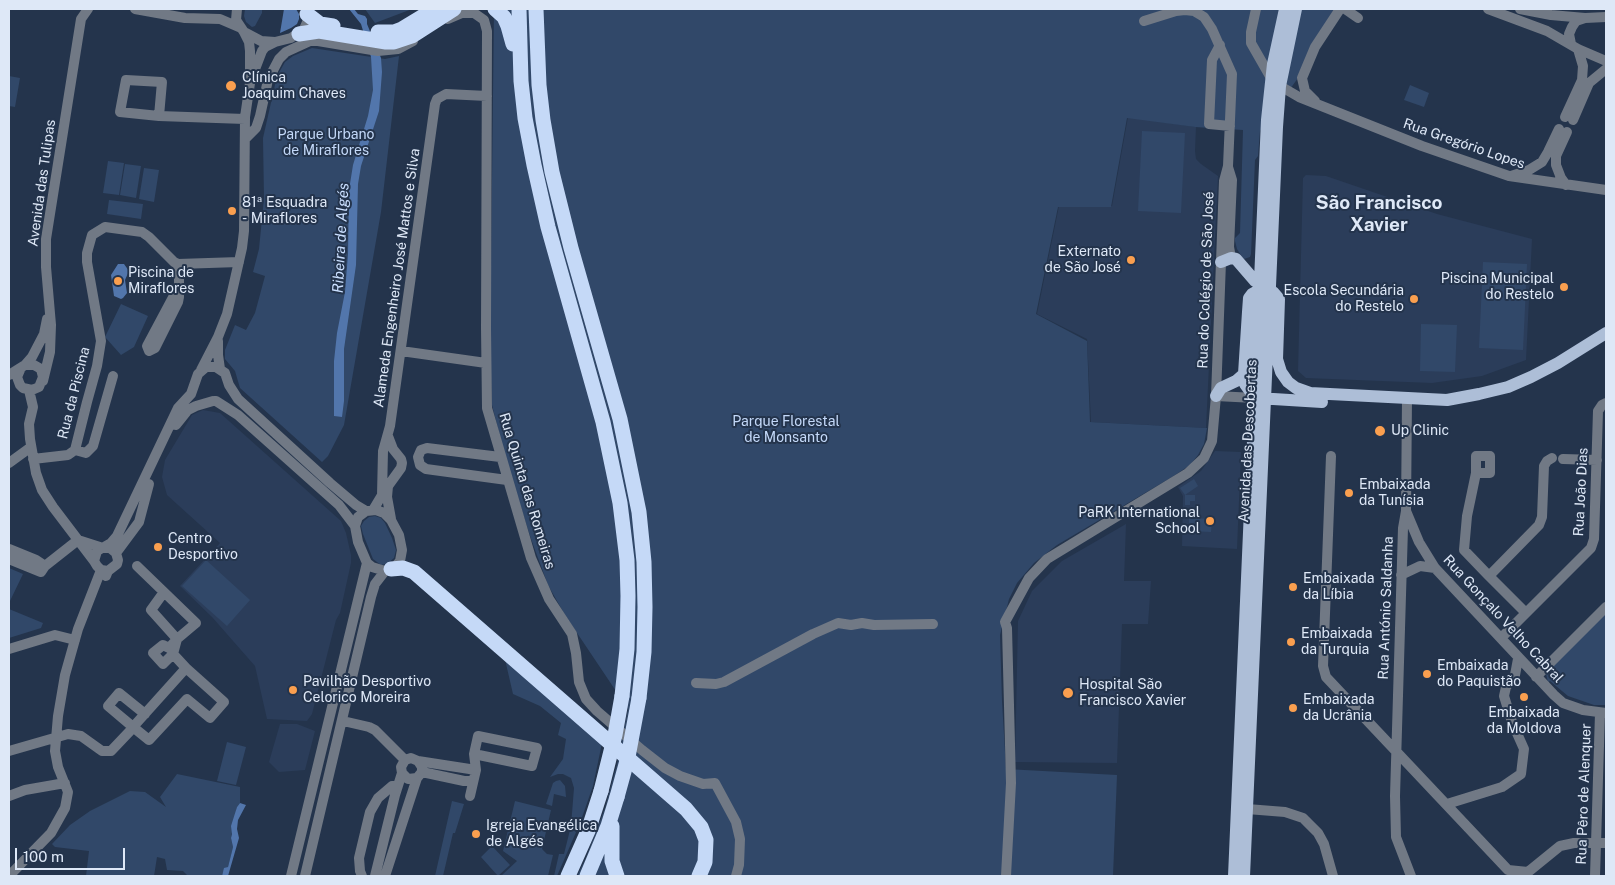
<!DOCTYPE html>
<html>
<head>
<meta charset="utf-8">
<style>
	body { margin:0 }
	#map { position:relative; width:1615px; height:885px; overflow:hidden; background:#24344c; font-family:"Public Sans",sans-serif }
	canvas { display:block }
	.frame { position:absolute; inset:0; border:10px solid #dee8f7; pointer-events:none }
	.scale { position:absolute; left:15px; top:848px; width:110px; height:22px; box-sizing:border-box; border:2px solid #dee8f7; border-top:0; padding-left:6px; font-size:15px; line-height:18px; white-space:nowrap; color:#dee8f7; -webkit-text-stroke:4px #24344c; paint-order:stroke }
</style>
</head>
<body>
<div id="map">
<canvas width="1615" height="885"></canvas>
<div class="frame"></div>
<div class="scale">100 m</div>
</div>
<script>
const context = document.querySelector('canvas').getContext('2d');
context.lineJoin = 'round';
function paint(path, color) { context.fillStyle = color; context.fill(path, 'evenodd'); }
const poly = rows => new Path2D(rows.map(r => 'M' + r).join(''));
function trace(path, color, width, dash) { context.strokeStyle = color; context.lineWidth = width; context.lineCap = dash ? 'butt' : 'round'; context.setLineDash(dash || []); context.stroke(path); }
function write(font, color, halo, rows, align = 'center') {
  context.font = font + ' "Public Sans",sans-serif'; context.lineWidth = 4; context.setLineDash([]); context.textBaseline = 'middle'; context.strokeStyle = halo; context.fillStyle = color; for (const [text, x, y, turn = 0] of rows) {
    context.save(); context.translate(x, y); context.rotate((+turn || 0) * Math.PI / 180); context.textAlign = isNaN(turn) ? turn : align; if (halo) context.strokeText(text, 0, 0); context.fillText(text, 0, 0); context.restore();
  }
}
const built = poly([
	[1128,117,1196,127,1195,151,1196,159,1201,164,1218,176,1206,428,1091,422,1087,339,1037,314,1059,206,1112,206],
	[1306,175,1326,176,1437,214,1532,239,1526,360,1482,376,1432,383,1306,378,1298,371,1303,178],
	[203,410,220,413,341,521,346,533,351,555,351,563,340,613,336,620,312,714,307,721,267,719,255,666,212,617,180,586,220,543,167,495,162,477,165,460,192,415],
	[1215,451,1241,452,1237,549,1182,546,1183,496,1178,487,1201,471],
	[1126,524,1124,581,1151,581,1148,624,1122,624,1117,763,1015,762,1018,621,1032,591,1062,561],
	[280,724,297,724,315,731,305,770,279,772,269,762]
]);
const green = poly([
	[245,9,262,9,262,13,255,26,252,27,246,22,244,16],
	[365,9,412,9,375,23],
	[494,9,1340,9,1308,64,1260,131,1258,156,1255,160,1251,254,1250,257,1244,259,1242,257,1237,249,1235,241,1235,238,1240,233,1243,130,1195,127,1127,118,1111,207,1058,207,1036,314,1087,341,1090,422,1207,428,1204,444,1198,455,1190,465,1172,477,1057,545,1034,563,1017,583,1009,599,1000,635,1002,701,1006,769,1117,775,1113,876,577,876,585,860,605,808,617,764,628,709,565,615,548,585,531,539,507,464,492,405,490,352],
	[312,48,385,59,399,56,381,212,344,425,328,456,322,462,240,388,235,371,225,359,225,350,235,325,246,330,255,313,265,276,253,272,259,249,264,198,263,138,277,76,285,62,293,56],
	[9,76,20,78,15,107,9,106],
	[1410,85,1429,93,1424,107,1404,100],
	[1142,131,1185,133,1181,213,1138,211],
	[108,161,124,163,119,195,103,193],
	[125,164,141,166,136,198,120,195],
	[144,168,159,170,154,202,139,199],
	[109,200,143,204,141,219,107,214],
	[1483,262,1527,264,1523,350,1479,348],
	[121,304,148,316,134,347,121,355,105,337],
	[1421,324,1457,325,1455,372,1420,371],
	[1194,479,1198,486,1185,495,1195,495,1195,501,1190,501,1190,505,1185,505,1185,495,1180,488],
	[375,516,381,518,385,523,392,538,396,550,394,558,387,564,381,565,373,559,363,534,361,526,364,521,369,517],
	[1189,518,1212,519,1211,532,1189,531],
	[206,560,250,600,227,626,182,586],
	[9,568,23,574,9,603],
	[9,609,43,623,41,628,9,638],
	[1606,612,1606,705,1594,705,1568,696,1550,681,1548,682,1546,674,1548,671],
	[504,655,602,743,593,786,580,823,557,876,554,876,559,854,564,854,571,826,574,788,571,778,563,774,558,774,550,777,563,759,566,739,558,735,561,723,540,706,513,694],
	[227,742,246,747,236,785,217,781],
	[177,774,240,787,240,803,237,807,231,838,233,847,228,867,223,872,222,876,188,876,183,871,167,870,165,859,157,857,154,876,86,876,89,851,55,847,52,844,70,825,90,811,130,791,145,792,166,807,160,797],
	[560,780,565,786,566,797,554,794,552,806,546,804,553,783,556,781],
	[452,801,464,804,455,833,453,833,443,876,435,876],
	[515,801,551,810,542,849,547,854,553,855,548,876,501,876,517,861,503,851],
	[492,846,510,865,498,876,481,857]
]);
const water = poly([
	[284,9,296,9,299,14,299,19,297,24,291,28,280,33],
	[349,9,354,9,358,14,365,16,367,19,367,24,381,58,382,72,379,111,361,166,358,184,356,265,344,349,344,401,342,417,334,416,334,361,337,333,345,292,348,254,349,190,353,165,368,116,373,90,371,57,361,24],
	[118,264,124,264,129,271,125,280,127,293,123,298,121,299,114,296,111,275],
	[240,803,246,805,238,820,237,829,239,838,228,876,222,876,224,868,228,867,233,847,231,838,232,834,231,826,237,807]
]);
const minor = poly([
	[135,9,185,18,220,19,241,28],
	[237,9,236,20,244,32,261,41,275,42,291,38,304,29,308,20,306,10],
	[1256,9,1251,32,1251,43,1271,78],
	[1345,9,1358,18],
	[1488,9,1547,31,1578,49,1606,61],
	[1520,9,1551,15,1585,18,1606,17],
	[448,19,462,13,474,13,484,20,487,31,486,328,487,408,531,558,549,599,572,634,576,653,579,682,586,699,597,711,642,750,665,768,680,776,703,784,715,783,736,822,740,839,739,865,736,876],
	[1571,44,1569,34,1572,27,1576,21,1585,18],
	[1220,45,1212,60,1209,124,1230,126],
	[252,77,262,51,265,47,275,42],
	[1280,86,1299,97,1422,146,1509,176,1606,190],
	[1315,101,1305,91,1302,78,1315,47,1340,9],
	[159,116,162,82,126,80,120,112,159,116,245,119],
	[1565,117,1582,80,1583,66,1578,49],
	[1573,120,1589,83,1606,69],
	[245,139,256,128,260,116,268,80,279,59,286,52,310,41,318,41,378,51,398,49,413,41],
	[1228,167,1232,180,1229,247,1231,258],
	[1511,176,1529,170,1542,162,1548,152,1559,129],
	[1566,185,1561,178,1556,165,1556,156,1567,132],
	[178,264,179,277,179,297,178,302,155,348,149,351,147,346,179,286],
	[218,341,218,355,220,369],
	[401,351,486,363],
	[20,370,17,377,20,385,23,388,32,390,39,387,43,377,41,369,34,365,25,365],
	[201,370,218,337,227,314,242,248,244,231,245,117,250,83,250,51,249,42,244,32],
	[9,375,25,365,32,357,44,334,47,319],
	[43,381,50,352,51,325,46,267,46,239,81,19,88,9],
	[29,390,33,407,29,424,30,439,36,473,42,490,53,507,94,561,97,566,101,570,108,571],
	[1216,396,1255,398],
	[1407,398,1406,511,1403,528,1395,796,1396,837,1411,876],
	[216,401,238,415,339,505,355,526,358,542,367,563,372,567,385,571,395,567,400,561,402,550,399,535,391,520,384,513,376,510,366,511,358,517,355,526],
	[176,425,188,410,196,406,213,401],
	[388,436,393,449,401,459,402,463,401,468,388,486,387,497,391,519],
	[75,450,86,453,93,446,113,376],
	[1331,456,1323,666,1326,677,1508,870,1528,872,1560,846,1574,843,1606,843],
	[1476,456,1490,456,1490,473,1476,473,1476,456],
	[500,457,427,448,421,450,418,457,420,465,426,469,507,480],
	[33,459,68,455,75,450,87,402,97,366,101,341,87,262,87,253,92,235,105,227,142,232,149,237,174,262,178,264,239,262],
	[1563,459,1597,460],
	[9,463,31,447],
	[1476,473,1467,516,1464,550,1489,576],
	[373,510,382,495,383,451,390,426,435,104,437,99,446,94,487,96],
	[1406,511,1419,542,1435,568,1554,695,1563,703,1583,710,1606,713],
	[78,540,103,548,110,548,116,553,118,560,117,564,108,571,106,576],
	[9,549,36,560,45,566,78,540],
	[116,553,139,522,149,484],
	[9,559,41,572,45,566],
	[94,561,97,551,111,543,117,536,178,408,191,394,198,374,206,367,216,367,225,373,229,385,238,399,330,483,356,505,366,511],
	[137,566,196,623,177,639,173,654,186,668],
	[1401,575,1420,566,1435,568],
	[164,592,151,610,177,639,169,648,163,645,153,653,163,664,173,654],
	[1526,613,1489,576,1539,525,1542,517,1544,466,1547,461,1552,458],
	[1501,638,1591,548,1594,539,1598,411,1602,405,1606,403],
	[9,649,55,635,75,640],
	[1536,677,1606,607],
	[696,683,716,684,724,682,813,634,838,623,851,625,862,623,874,625,933,624],
	[343,721,369,727,375,730,405,760],
	[9,751,68,734,81,736,102,751,111,751,130,731,133,727,186,668,224,702,210,718,187,699,149,740,133,727,108,706,119,693,145,714],
	[418,761,476,770],
	[422,772,464,781,473,781],
	[9,796,25,790,65,783],
	[470,796,476,770,474,754,478,736,537,748,532,766,474,754],
	[1447,804,1502,787,1521,774,1524,749,1512,722,1504,696,1506,687,1515,675,1518,659],
	[1247,809,1285,812,1303,818,1318,833,1324,844,1333,876],
	[9,876,51,833,65,808,68,792,58,767,55,751,58,716,65,675,78,629,101,570],
	[291,876,367,563],
	[305,876,371,597,375,584,385,571],
	[362,876,360,871,359,858,370,812,378,798,392,786,397,786],
	[375,876,395,795,402,773],
	[385,876,417,778,422,772,422,767,418,761,411,758,405,760,401,767,402,773,408,779,417,778],
	[1006,876,1011,783,1007,628,1005,622,1029,578,1047,559,1188,473,1204,458,1212,441,1216,396,1224,181,1228,166,1232,74,1212,29,1204,17,1194,11,1185,10,1176,11,1144,21],
	[1595,876,1600,713]
]);
const major = poly([
	[1221,262,1231,258,1236,259,1255,281,1263,287],
	[1216,396,1221,388,1236,381,1244,374],
	[1255,398,1245,384,1244,374,1248,312,1249,298,1252,294,1263,288,1273,292,1279,299,1277,359,1281,372,1288,382,1296,388,1310,393,1447,400,1479,394,1508,387,1531,377,1558,363,1606,333],
	[1257,398,1322,402],
	[1234,876,1267,120,1273,64,1285,9],
	[1244,876,1277,127,1280,86,1296,9]
]);
const highway = poly([
	[495,9,504,17,508,26,513,44],
	[519,9,521,81,525,118,534,165,548,227,603,422,620,503,627,560,628,596,627,649,622,696],
	[536,9,539,85,543,120,552,172,571,248,620,419,639,512,644,562,645,607,644,652,639,698],
	[307,14,320,24,333,26],
	[378,32,394,32,402,29,435,9],
	[299,34,319,31,386,42,394,42,412,36,454,9],
	[391,569,403,568,414,572,686,809,701,827,706,840,705,862,699,876],
	[612,826,612,861,617,876],
	[568,876,588,831,601,791],
	[587,876,608,826,617,797]
]);
const highwayBridge = poly([
	[601,791,615,735,622,696],
	[617,797,628,757,639,698]
]);
const markers = [
	[231,86,6,"#fa9f4f"],
	[232,211,5,"#fa9f4f"],
	[1131,260,5,"#fa9f4f"],
	[118,281,5,"#fa9f4f"],
	[1564,287,5,"#fa9f4f"],
	[1414,299,5,"#fa9f4f"],
	[1380,431,6,"#fa9f4f"],
	[1349,493,5,"#fa9f4f"],
	[1210,521,5,"#fa9f4f"],
	[158,547,5,"#fa9f4f"],
	[1293,587,5,"#fa9f4f"],
	[1291,642,5,"#fa9f4f"],
	[1427,674,5,"#fa9f4f"],
	[293,690,5,"#fa9f4f"],
	[1068,693,6,"#fa9f4f"],
	[1524,697,5,"#fa9f4f"],
	[1293,708,5,"#fa9f4f"],
	[476,834,5,"#fa9f4f"]
];
const poiNames = [
	["Clínica",242,78],
	["Joaquim Chaves",242,94],
	["81ª Esquadra",242,203],
	["- Miraflores",242,219],
	["Externato",1121,252,"right"],
	["de São José",1121,268,"right"],
	["Piscina de",128,273],
	["Miraflores",128,289],
	["Piscina Municipal",1554,279,"right"],
	["do Restelo",1554,295,"right"],
	["Escola Secundária",1404,291,"right"],
	["do Restelo",1404,307,"right"],
	["Up Clinic",1391,431],
	["Embaixada",1359,485],
	["da Tunísia",1359,501],
	["PaRK International",1200,513,"right"],
	["School",1200,529,"right"],
	["Centro",168,539],
	["Desportivo",168,555],
	["Embaixada",1303,579],
	["da Líbia",1303,595],
	["Embaixada",1301,634],
	["da Turquia",1301,650],
	["Embaixada",1437,666],
	["do Paquistão",1437,682],
	["Pavilhão Desportivo",303,682],
	["Celorico Moreira",303,698],
	["Hospital São",1079,685],
	["Francisco Xavier",1079,701],
	["Embaixada",1303,700],
	["da Ucrânia",1303,716],
	["Embaixada",1524,713,"center"],
	["da Moldova",1524,729,"center"],
	["Igreja Evangélica",486,826],
	["de Algés",486,842]
];
const parkNames = [
	["Parque Urbano",326,135],
	["de Miraflores",326,151],
	["Parque Florestal",786,422],
	["de Monsanto",786,438]
];
const streetNames = [
	["Rua Gregório Lopes",1464,144,19],
	["Avenida das Tulipas",42,183,-82],
	["Alameda Engenheiro José Mattos e Silva",397,278,-82],
	["Rua do Colégio de São José",1206,280,-88],
	["Rua da Piscina",74,393,-76],
	["Avenida das Descobertas",1248,441,-87],
	["Rua Quinta das Romeiras",527,491,73],
	["Rua João Dias",1581,492,-87],
	["Rua António Saldanha",1386,608,-88],
	["Rua Gonçalo Velho Cabral",1503,619,47],
	["Rua Pêro de Alenquer",1584,794,-88]
];
const waterNames = [
	["Ribeira de Algés",341,238,-87]
];
const districtNames = [
	["São Francisco",1379,203],
	["Xavier",1379,225]
];
paint(built, '#2b3d5a');
paint(green, '#314869');
paint(water, '#5276ac');
trace(minor, '#717985', 10);
trace(major, '#adbed7', 12);
trace(highway, '#c5d9f7', 15);
trace(highwayBridge, '#c5d9f7', 15);
for (const [x, y, r, color] of markers) { const dot = new Path2D(); dot.arc(x, y, r, 0, 2 * Math.PI); context.fillStyle = color; context.fill(dot); trace(dot, '#24344c', 2); }
write('14px', '#dee8f7', '#24344c', poiNames, 'left');
write('14px', '#c4d9f9', '#24344c', parkNames);
write('14px', '#dee8f7', '#24344c', streetNames);
write('italic 15px', '#cadfff', '#24344c', waterNames);
write('bold 19px', '#dee8f7', '#24344c', districtNames);
</script>
</body>
</html>
